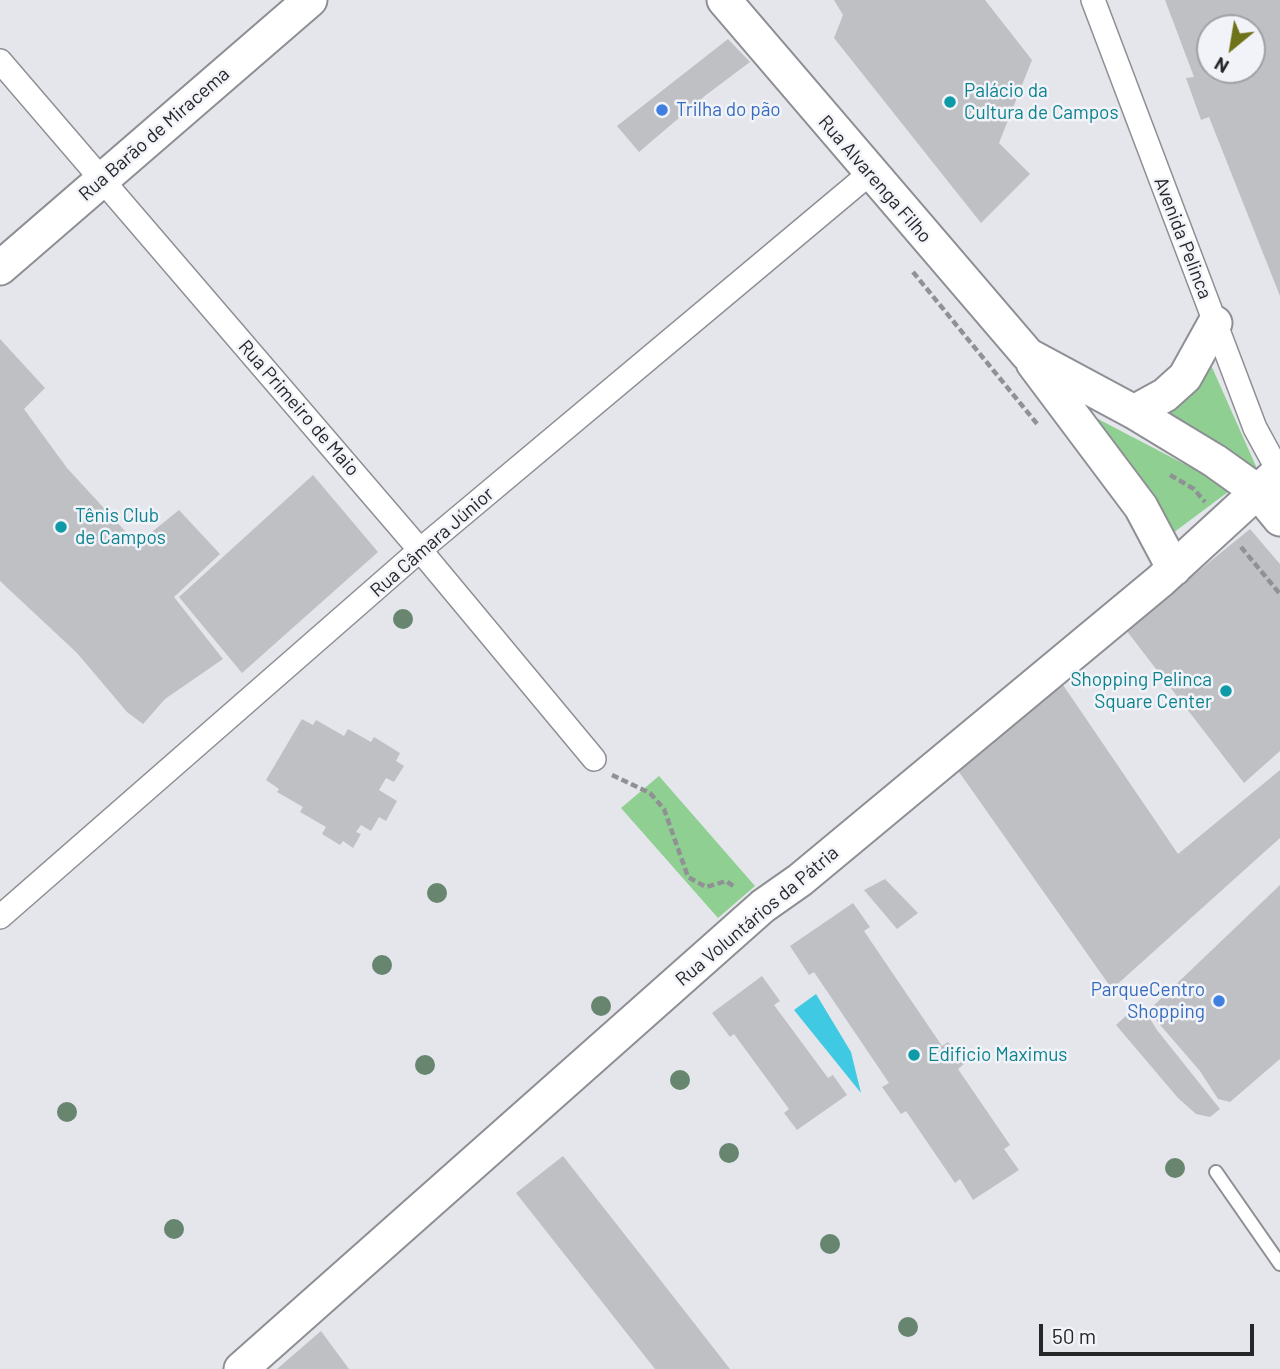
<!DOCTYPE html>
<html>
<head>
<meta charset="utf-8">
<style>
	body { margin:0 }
	#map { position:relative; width:1280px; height:1369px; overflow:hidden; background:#e4e6eb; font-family:Barlow,sans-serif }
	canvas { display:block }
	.north { position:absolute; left:1196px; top:14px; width:70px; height:70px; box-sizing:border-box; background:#f1f3f8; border:2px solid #a0a1a5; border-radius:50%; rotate:210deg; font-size:19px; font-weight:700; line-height:28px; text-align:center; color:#262628 }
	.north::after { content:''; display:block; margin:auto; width:24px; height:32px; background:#6e7219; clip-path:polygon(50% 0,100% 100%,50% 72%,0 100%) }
	.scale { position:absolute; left:1039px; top:1324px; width:215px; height:32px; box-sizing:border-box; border:4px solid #262628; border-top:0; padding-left:9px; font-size:21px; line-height:24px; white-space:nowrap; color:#262628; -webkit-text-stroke:5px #f1f3f8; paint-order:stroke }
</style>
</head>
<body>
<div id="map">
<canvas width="1280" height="1369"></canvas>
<div class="north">N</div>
<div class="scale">50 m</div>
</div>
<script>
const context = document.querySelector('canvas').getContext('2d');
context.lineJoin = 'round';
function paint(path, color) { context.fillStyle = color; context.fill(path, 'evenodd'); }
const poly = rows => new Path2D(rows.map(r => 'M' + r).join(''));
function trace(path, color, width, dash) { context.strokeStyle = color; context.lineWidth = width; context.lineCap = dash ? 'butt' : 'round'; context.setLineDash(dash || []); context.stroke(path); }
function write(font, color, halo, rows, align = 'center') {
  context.font = font + ' Barlow,sans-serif'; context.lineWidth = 5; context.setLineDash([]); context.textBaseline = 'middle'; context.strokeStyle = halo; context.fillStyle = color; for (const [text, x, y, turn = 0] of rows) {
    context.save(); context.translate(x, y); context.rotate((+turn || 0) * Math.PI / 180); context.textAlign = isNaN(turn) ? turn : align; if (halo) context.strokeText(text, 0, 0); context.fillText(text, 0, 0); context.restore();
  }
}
const green = poly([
	[1211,365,1263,482,1154,413,1189,395],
	[1079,409,1232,489,1173,533],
	[659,776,755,886,718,918,621,808]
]);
const water = poly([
	[816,994,851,1052,861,1093,794,1010]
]);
const building = poly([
	[834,0,985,0,1032,60,999,143,1030,174,981,223,834,38,843,15],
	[1165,0,1280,0,1280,296,1209,117,1201,120,1186,78,1194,77],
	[1210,28,1252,28,1252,70,1210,70],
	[728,39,750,62,706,95,639,152,617,126],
	[0,339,45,388,24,409,67,468,137,544,179,510,220,554,174,597,223,659,165,699,143,724,127,712,77,653,0,581],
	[313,475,378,552,242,673,179,597],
	[1250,529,1280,564,1280,751,1244,783,1126,630],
	[1059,679,1178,854,1280,770,1280,838,1112,989,952,762],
	[302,719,313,725,316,720,344,736,348,729,371,742,374,737,400,753,396,761,404,766,394,782,386,778,379,790,397,801,386,821,379,817,371,831,361,825,356,832,361,834,353,848,343,841,340,845,322,834,326,827,300,812,303,807,277,792,279,789,266,780],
	[885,879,918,913,897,929,864,890],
	[1280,885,1280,1059,1230,1102,1218,1099,1200,1071,1148,1011],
	[853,903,870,927,864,931,942,1046,948,1042,964,1064,958,1069,1010,1145,1004,1149,1019,1170,973,1200,960,1179,955,1183,906,1111,901,1114,882,1087,889,1083,814,972,809,975,790,946],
	[762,976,780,1001,774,1005,828,1078,833,1075,847,1095,797,1130,784,1113,789,1109,734,1034,730,1037,712,1013],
	[1140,1003,1157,1030,1220,1109,1210,1117,1196,1114,1178,1098,1116,1025],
	[563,1156,651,1268,730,1369,655,1369,516,1193],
	[321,1331,349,1369,277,1369]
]);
const path = poly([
	[913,272,1038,425],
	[1170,475,1194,489,1205,502],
	[1241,547,1280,594],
	[612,775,650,793,664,809,688,877,706,887,726,881,736,888]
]);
const service = poly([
	[1216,1172,1280,1264]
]);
const minor = poly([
	[1093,0,1255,428,1279,472],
	[0,61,420,550,594,759],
	[0,917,420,550,869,174]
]);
const secondary = poly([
	[724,0,1028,355,1134,412,1215,461,1257,491,1280,519],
	[0,268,310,0],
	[1033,363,1141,507,1174,569],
	[1134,412,1165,395,1185,377,1215,323],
	[241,1369,763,906,800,880,1160,581,1280,471]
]);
const trees = [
	[403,619],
	[437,893],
	[382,965],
	[601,1006],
	[425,1065],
	[680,1080],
	[67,1112],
	[729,1153],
	[1175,1168],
	[174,1229],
	[830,1244],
	[908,1327]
];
const markers = [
	[950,102,7,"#0f9aa8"],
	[662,110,7,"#3f7fe0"],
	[61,527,7,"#0f9aa8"],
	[1226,691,7,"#0f9aa8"],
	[1219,1001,7,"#3f7fe0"],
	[914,1055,7,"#0f9aa8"]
];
const cultureNames = [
	["Palácio da",964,91],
	["Cultura de Campos",964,113],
	["Tênis Club",75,516],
	["de Campos",75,538],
	["Shopping Pelinca",1212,680,"right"],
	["Square Center",1212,702,"right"],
	["Edificio Maximus",928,1055]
];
const shopNames = [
	["Trilha do pão",676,110],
	["ParqueCentro",1205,990,"right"],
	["Shopping",1205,1012,"right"]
];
const streetNames = [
	["Rua Barão de Miracema",154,134,-41],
	["Rua Alvarenga Filho",875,179,49],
	["Avenida Pelinca",1183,238,69],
	["Rua Primeiro de Maio",299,408,49],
	["Rua Câmara Júnior",432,542,-41],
	["Rua Voluntários da Pátria",757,916,-40]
];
paint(green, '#90cf92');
paint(water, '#40c9e3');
paint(building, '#bec0c4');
trace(service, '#8d8f94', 16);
trace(minor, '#8d8f94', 26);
trace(secondary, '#8d8f94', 37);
trace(path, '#909195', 4.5, [7, 3.5]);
trace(service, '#fff', 12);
trace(minor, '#fff', 23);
trace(secondary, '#fff', 33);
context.fillStyle = '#67856f';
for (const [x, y] of trees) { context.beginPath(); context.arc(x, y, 10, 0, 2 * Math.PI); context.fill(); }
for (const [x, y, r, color] of markers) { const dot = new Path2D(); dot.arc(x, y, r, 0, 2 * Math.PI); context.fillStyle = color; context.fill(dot); trace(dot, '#f1f3f8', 2.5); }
write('19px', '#0d838f', '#f1f3f8', cultureNames, 'left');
write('19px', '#366cbe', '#f1f3f8', shopNames, 'left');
write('19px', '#262628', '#f1f3f8', streetNames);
</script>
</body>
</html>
